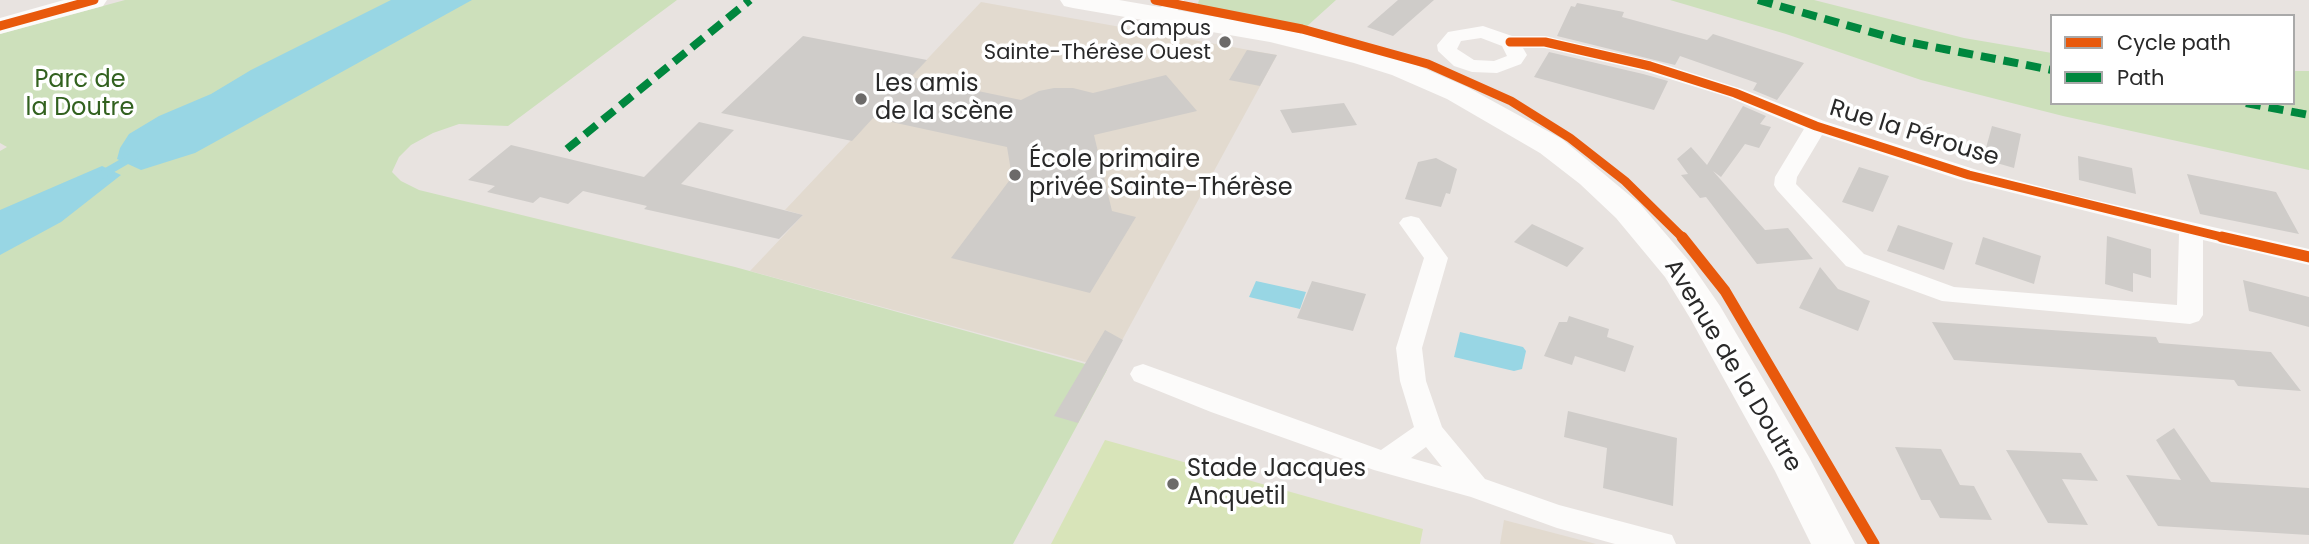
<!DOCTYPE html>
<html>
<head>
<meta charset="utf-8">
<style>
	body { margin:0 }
	#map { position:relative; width:2309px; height:544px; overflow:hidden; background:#e8e3e0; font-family:Poppins,sans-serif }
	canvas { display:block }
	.legend { position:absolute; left:2050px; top:14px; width:245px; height:91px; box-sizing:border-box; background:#fff; border:2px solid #a9a9a9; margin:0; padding:9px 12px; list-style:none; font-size:21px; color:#292929 }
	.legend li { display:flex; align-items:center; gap:14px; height:35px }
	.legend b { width:35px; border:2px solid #a9a9a9 }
</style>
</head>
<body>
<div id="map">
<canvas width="2309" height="544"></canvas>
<ul class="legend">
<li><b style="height:9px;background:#e8590c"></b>Cycle path</li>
<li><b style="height:9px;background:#00873e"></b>Path</li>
</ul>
</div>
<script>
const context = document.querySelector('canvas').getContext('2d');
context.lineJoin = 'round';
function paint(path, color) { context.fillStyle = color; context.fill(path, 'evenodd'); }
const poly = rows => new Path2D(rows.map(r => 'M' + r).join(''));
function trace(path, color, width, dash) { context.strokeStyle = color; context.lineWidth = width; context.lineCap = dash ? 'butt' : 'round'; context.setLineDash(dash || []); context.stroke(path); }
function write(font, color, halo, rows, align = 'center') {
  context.font = font + ' Poppins,sans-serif'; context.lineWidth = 7; context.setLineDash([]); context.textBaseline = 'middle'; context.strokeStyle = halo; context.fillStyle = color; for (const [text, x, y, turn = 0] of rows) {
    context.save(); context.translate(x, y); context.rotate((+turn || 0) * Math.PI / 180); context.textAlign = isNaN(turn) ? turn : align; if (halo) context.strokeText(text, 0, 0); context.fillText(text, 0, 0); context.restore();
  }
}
const education = poly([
	[981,2,1277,55,1107,368,750,271,803,215,785,210],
	[1504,520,1596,544,1500,544]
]);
const green = poly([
	[125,0,677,0,508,126,459,124,433,133,411,145,399,157,392,172,401,181,419,190,735,267,1107,370,1013,544,0,544,0,151,7,147,0,143,0,34],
	[1199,0,1336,0,1305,28,1197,7],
	[1670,0,1814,0,1964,38,2052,53,2052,103,2293,103,2293,71,2309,71,2309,170,2063,116,1921,80,1786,34]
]);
const pitch = poly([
	[1105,440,1423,529,1420,544,1051,544]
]);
const water = poly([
	[391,0,472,0,195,153,141,170,117,159,120,148,129,134,159,116,211,94,251,70],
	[102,166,121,175,61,222,0,255,0,210],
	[1256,281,1306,292,1300,309,1249,297],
	[1460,332,1523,347,1526,351,1522,369,1514,371,1454,357]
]);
const stream = poly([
	[101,175,134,156]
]);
const building = poly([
	[1398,0,1434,0,1393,36,1367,27],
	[1577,3,1624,12,1622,17,1707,40,1713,34,1804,63,1777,100,1753,90,1757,83,1680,56,1675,65,1557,36,1571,6,1575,7],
	[803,36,927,60,911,77,1021,100,1039,91,1054,88,1073,88,1093,93,1166,75,1197,111,1094,135,1112,211,1136,217,1090,293,951,258,1012,177,1007,147,873,118,852,141,721,113],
	[1247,50,1277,55,1260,86,1229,80],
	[1549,52,1643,74,1668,81,1654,110,1534,77],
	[1344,103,1357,125,1292,133,1280,110],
	[1743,106,1766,116,1760,124,1771,127,1759,148,1745,144,1721,177,1713,171,1765,230,1788,228,1813,259,1757,264,1706,197,1700,198,1681,175,1688,174,1677,159,1691,147,1707,165],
	[699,122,734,130,681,184,803,215,779,239,644,209,647,206,583,191,568,204,540,197,533,203,487,192,495,186,468,180,511,145,644,177],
	[1992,126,2021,134,2014,168,1983,159],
	[2078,156,2132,168,2136,194,2079,180],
	[1436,158,1457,169,1450,194,1446,193,1441,207,1405,199,1418,162],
	[1859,167,1889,176,1873,212,1842,202],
	[2187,174,2276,192,2299,234,2200,214],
	[1532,224,1584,248,1567,267,1514,242],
	[1898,225,1953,243,1944,270,1887,251],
	[2107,236,2151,249,2151,278,2133,273,2133,292,2105,284],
	[1983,237,2041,256,2034,284,1975,264],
	[1820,267,1838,289,1870,301,1858,331,1799,308],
	[2243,280,2309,297,2309,327,2249,311],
	[1312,281,1366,294,1353,331,1297,318],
	[1569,316,1609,329,1607,337,1634,346,1625,372,1575,356,1572,365,1544,356,1559,322,1567,322],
	[1932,322,2156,337,2159,343,2271,352,2301,391,2238,386,2234,380,1954,360],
	[1105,330,1123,340,1078,423,1054,416],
	[1568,411,1677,438,1673,506,1603,488,1607,448,1564,437],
	[2174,428,2211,482,2309,488,2309,535,2158,526,2126,475,2181,480,2156,440],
	[1895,447,1941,449,1960,485,1974,486,1992,520,1940,518,1930,500,1921,500],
	[2006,450,2081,453,2098,481,2062,479,2088,525,2048,523]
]);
const minor = poly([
	[1166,0,1184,0,1172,19,1165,21,1156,15,1166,0],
	[1483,26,1512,36,1545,36,1657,62,1742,89,1824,121,1977,170,2077,196,2309,249,2309,265,2203,240,2203,315,2199,321,2190,324,1942,301,1846,266,1777,190,1774,185,1775,177,1804,129,1728,97,1644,71,1545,48,1523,48,1527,55,1521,64,1497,73,1472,72,1454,66,1438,51,1437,45,1448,32,1483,26],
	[1481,38,1502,46,1507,56,1494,61,1474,60,1457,49,1461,41,1481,38],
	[1822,135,1961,180,2179,234,2177,305,1954,287,1864,254,1796,184,1797,177,1822,135],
	[1411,216,1419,218,1448,258,1422,348,1426,381,1442,427,1485,479,1559,505,1672,535,1676,544,1615,544,1557,528,1471,497,1374,470,1211,412,1134,381,1130,374,1134,367,1143,364,1381,450,1414,427,1400,381,1396,348,1424,258,1399,223,1403,218,1411,216],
	[1426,447,1442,467,1411,458,1426,447]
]);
const secondary = poly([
	[64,0,107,0,103,6,0,34,0,18,64,0],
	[1060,0,1119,0,1270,26,1374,51,1412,63,1467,87,1562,139,1640,204,1689,261,1720,306,1809,457,1855,544,1811,544,1775,471,1690,318,1665,277,1616,218,1580,184,1540,153,1447,99,1392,75,1354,63,1270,42,1073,8,1064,6,1060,0]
]);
const quiet = poly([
	[1758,0,1903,41,2052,70],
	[2246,103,2309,115],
	[567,149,750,0]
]);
const cyclewayFar1 = poly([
	[1155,0,1302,29,1428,64,1511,101,1570,138,1625,181,1684,239],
	[0,26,94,0],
	[1510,42,1545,42,1650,66,1735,93,1816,126,1969,175,2230,239]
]);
const cycleway = poly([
	[1682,237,1725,291,1874,544],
	[2222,237,2309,257]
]);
const markers = [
	[1225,42,7,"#6c6a69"],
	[861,99,7,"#6c6a69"],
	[1015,175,7,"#6c6a69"],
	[1173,484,7,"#6c6a69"]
];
const farPoinames = [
	["Campus",1211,30],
	["Sainte-Thérèse Ouest",1211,54]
];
const parkNames = [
	["Parc de",80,81],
	["la Doutre",80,109]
];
const poiNames = [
	["Les amis",875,85],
	["de la scène",875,113],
	["École primaire",1029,161],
	["privée Sainte-Thérèse",1029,189],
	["Stade Jacques",1187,470],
	["Anquetil",1187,498]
];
const streetNames = [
	["Rue la Pérouse",1914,134,17],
	["Avenue de la Doutre",1732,366,59]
];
paint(education, '#e2dacf');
paint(green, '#cde0bb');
paint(pitch, '#d8e4b9');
paint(water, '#98d6e4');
trace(stream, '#98d6e4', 8);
paint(building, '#cfccc9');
paint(minor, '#fcfbfa');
paint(secondary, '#fcfbfa');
trace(quiet, '#00873e', 8, [15, 8]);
trace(cyclewayFar1, '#e8590c', 9);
trace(cycleway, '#e8590c', 11);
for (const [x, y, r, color] of markers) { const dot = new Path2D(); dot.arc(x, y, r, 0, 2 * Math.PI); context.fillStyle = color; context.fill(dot); trace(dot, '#fff', 2.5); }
write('21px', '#292929', '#fff', farPoinames, 'right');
write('24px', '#32611f', '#fff', parkNames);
write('24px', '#292929', '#fff', poiNames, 'left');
write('24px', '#292929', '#fff', streetNames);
</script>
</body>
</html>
